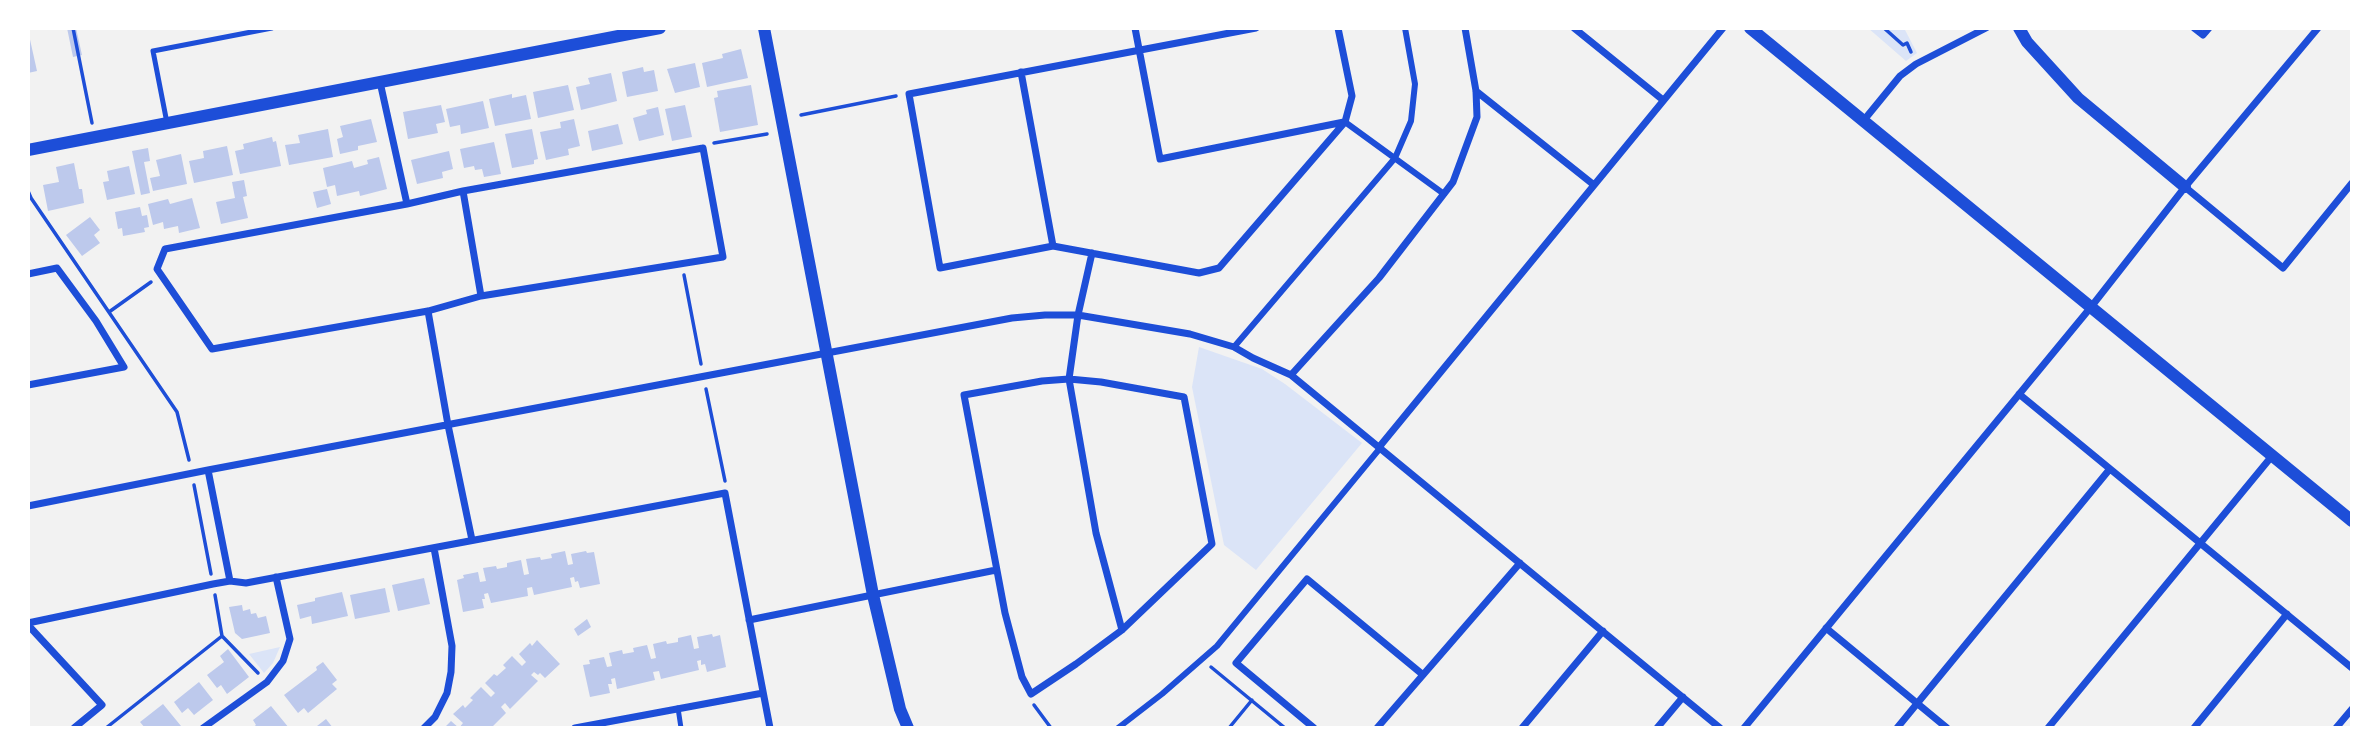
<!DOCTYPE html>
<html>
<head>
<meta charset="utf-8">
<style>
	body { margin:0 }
	#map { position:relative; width:2380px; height:756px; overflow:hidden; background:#f2f2f2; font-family:Poppins,sans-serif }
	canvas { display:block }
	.frame { position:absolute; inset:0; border:30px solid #fff; pointer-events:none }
</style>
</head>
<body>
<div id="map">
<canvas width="2380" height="756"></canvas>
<div class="frame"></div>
</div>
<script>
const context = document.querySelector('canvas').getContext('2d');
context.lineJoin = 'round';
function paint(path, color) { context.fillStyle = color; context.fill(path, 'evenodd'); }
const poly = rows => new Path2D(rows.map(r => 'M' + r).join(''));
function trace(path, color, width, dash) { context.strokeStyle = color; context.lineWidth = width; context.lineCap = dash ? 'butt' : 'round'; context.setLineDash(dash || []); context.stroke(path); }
const green = poly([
	[1868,28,1904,28,1917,53,1906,61],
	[1199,347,1262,369,1285,384,1362,443,1256,570,1224,545,1192,387],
	[280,647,273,663,264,673,249,654]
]);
const building = poly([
	[67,28,76,28,82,55,73,57],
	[29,35,37,71,28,73,28,36],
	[741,49,748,78,707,87,702,63,723,58,722,54],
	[695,63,700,87,675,93,667,69],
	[643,67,644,72,654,70,658,91,627,97,622,72],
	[611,73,617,101,581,110,576,87,590,84,588,78],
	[568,85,574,110,538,118,533,92],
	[751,85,758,125,720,132,714,98,718,97,717,91],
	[512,94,512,98,526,95,531,119,495,126,489,99],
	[483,101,489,128,461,134,460,125,450,127,446,109],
	[441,105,445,122,436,124,438,133,408,139,403,112],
	[685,105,692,137,672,141,665,109],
	[658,107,664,135,639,141,633,118,647,114,646,110],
	[371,119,377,142,358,146,358,150,340,154,337,139,343,137,340,126],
	[574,119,580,146,568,149,569,155,546,160,540,132,561,128,560,122],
	[618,124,623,144,592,151,588,131],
	[328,129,333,157,289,165,285,145,300,143,298,135],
	[532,129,538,159,534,160,534,164,512,168,505,134],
	[272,137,273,142,276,141,281,166,240,174,235,151,244,149,243,144],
	[494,142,501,174,484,177,482,169,475,170,474,166,464,168,460,149],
	[227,146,233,175,194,183,189,161,204,158,203,151],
	[148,148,150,161,144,162,150,193,141,195,132,151],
	[449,151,453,169,442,172,443,178,417,184,411,160],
	[181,154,187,184,153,191,150,178,160,176,156,160],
	[379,157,387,189,360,196,359,191,337,196,335,185,327,187,323,168,352,161,354,168,368,164,367,160],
	[74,163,79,189,82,189,84,203,48,211,43,185,59,182,56,167],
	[129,166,135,194,107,200,103,182,109,181,107,171],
	[244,180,247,196,243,197,248,218,221,224,216,202,235,198,232,182],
	[327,189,331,204,317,208,313,192],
	[192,198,200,228,179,233,178,226,164,229,163,222,153,225,148,204,168,199,170,204],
	[140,207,142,216,147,215,149,227,144,228,145,232,123,236,122,228,118,229,115,212],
	[90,217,100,230,94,235,100,243,82,256,66,235],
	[565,551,568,565,573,564,571,554,586,551,587,553,594,552,600,584,580,588,578,581,575,582,574,577,570,578,572,587,534,595,532,587,527,588,528,596,491,603,488,593,484,594,485,599,482,599,484,608,463,612,457,580,464,578,463,575,478,572,480,582,486,581,483,568,496,566,497,569,507,567,507,563,521,560,524,575,529,574,526,559,540,557,541,560,552,558,551,554],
	[424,578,430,604,398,611,392,585],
	[385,588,390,612,355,619,350,595],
	[342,592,348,616,312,624,311,616,300,619,297,605,315,601,315,598],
	[242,605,243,611,250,609,251,614,256,613,258,618,266,616,270,633,242,639,235,633,229,607],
	[587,619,591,627,578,636,574,629],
	[712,634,713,637,720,635,726,667,707,672,705,664,701,665,701,660,697,661,699,670,661,679,659,671,653,672,655,680,617,689,615,678,611,679,612,684,608,684,610,693,590,697,583,665,590,664,589,660,604,657,607,667,612,666,609,653,622,650,623,654,634,652,633,648,647,645,651,659,656,658,653,644,666,641,667,644,678,642,678,638,691,635,694,649,699,648,697,637],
	[537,640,560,664,545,678,540,673,538,675,534,672,531,675,538,681,510,709,505,703,501,707,506,713,491,728,444,728,451,721,459,728,463,723,453,714,463,705,465,708,473,700,470,698,481,687,491,697,495,693,485,683,494,674,497,676,506,668,503,665,512,656,522,666,526,662,519,654,530,643,532,646],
	[228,649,249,677,227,694,221,685,217,688,207,675,224,662,220,656],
	[323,662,337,680,332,684,337,689,308,713,304,708,298,713,284,695,317,670,316,667],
	[199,682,213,700,194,715,188,708,182,713,174,702],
	[163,704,181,726,145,728,140,722],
	[271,706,289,728,252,728,256,725,253,720],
	[326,719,333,728,318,728,317,726]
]);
const path = poly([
	[73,28,92,123],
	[1884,28,1903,45,1907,43,1911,52],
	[801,115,896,96],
	[714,143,767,134],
	[28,191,31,198,177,412,189,460],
	[684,275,701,364],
	[109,312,151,282],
	[706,389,725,481],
	[194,485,211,574],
	[222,636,258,673],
	[1211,667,1285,728],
	[1034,705,1051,728],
	[106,728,222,636,215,595],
	[1229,728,1252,700]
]);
const service = poly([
	[167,123,153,51,272,28],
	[678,708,681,728]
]);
const pedestrian = poly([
	[1345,122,1444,194],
	[1234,347,1395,158,1411,121,1415,84,1405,28],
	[1118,728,1162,694,1217,646,1381,447]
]);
const minor = poly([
	[1135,28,1160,159,1344,122],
	[1256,28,909,94,940,268,1053,246,1199,273,1219,268,1345,122,1352,96,1338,28],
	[1574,28,1663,100],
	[2194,28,2203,35,2209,28],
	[1021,72,1053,246],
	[380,82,407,204],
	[1476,91,1594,185],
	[1864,120,1900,76,1916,64,1986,28],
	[703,148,723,257,481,296,428,311,212,349,157,269,165,249,407,204,463,191,703,148],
	[2185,187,2283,268,2352,183],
	[463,191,481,296],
	[1092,253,1078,315,1069,379,1096,533,1122,630],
	[28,274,57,268,96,321,124,367,28,385],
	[428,311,448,425,472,540],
	[1291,375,1379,278,1453,182,1477,117,1476,91,1465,28],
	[1069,379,1101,382,1184,397,1212,544,1122,630,1076,664,1031,694,1022,677,1005,613,964,395,1042,381,1069,379],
	[2019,394,2352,668],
	[1380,446,1723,28],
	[208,470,230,581],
	[28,506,208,470,1012,318,1045,315,1078,315,1190,334,1234,347,1253,358,1291,375,1720,728],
	[749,620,996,570],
	[28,623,213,584,230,581,246,583,725,493,770,728],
	[28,625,102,705,74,728],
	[1826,628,1947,728],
	[203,728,267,682,283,661,290,639,276,577],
	[424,728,435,717,447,693,451,672,452,646,434,548],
	[575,728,763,693],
	[1314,728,1236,663,1307,579,1422,674],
	[1377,728,1520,563],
	[1522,728,1603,631],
	[1657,728,1683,697],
	[1744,728,2091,307,2185,187,2318,28],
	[1897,728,2109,470],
	[2048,728,2272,456],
	[2194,728,2287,614],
	[2336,728,2352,709]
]);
const tertiary = poly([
	[764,28,873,595,900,709,908,728],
	[1750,28,2352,521],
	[2019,28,2027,42,2078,98,2185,187],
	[28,150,660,28]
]);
paint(green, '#dbe4f7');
paint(building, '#bdc9ec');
trace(path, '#1d4ed8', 3.5);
trace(service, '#1d4ed8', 5);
trace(pedestrian, '#1d4ed8', 6);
trace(minor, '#1d4ed8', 7);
trace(tertiary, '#1d4ed8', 12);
</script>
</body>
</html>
